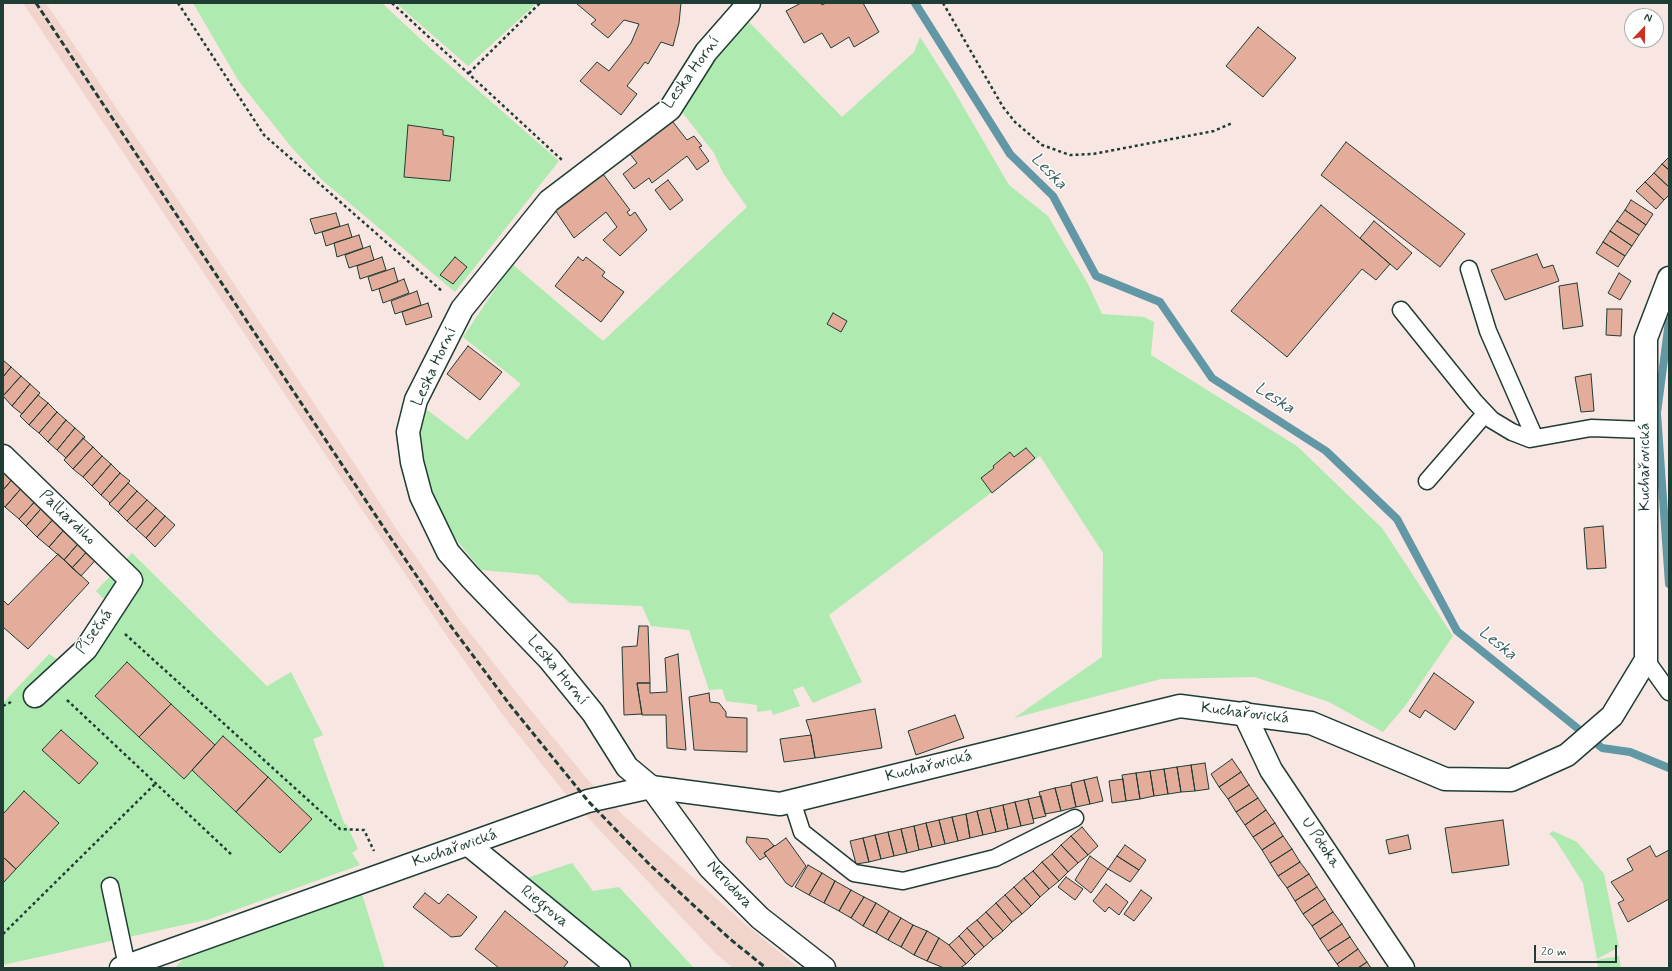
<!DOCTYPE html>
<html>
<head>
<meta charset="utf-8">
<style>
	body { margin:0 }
	#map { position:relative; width:1672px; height:971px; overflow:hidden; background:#f7e6e1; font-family:Mynerve,sans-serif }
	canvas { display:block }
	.frame { position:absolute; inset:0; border:4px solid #1f3d34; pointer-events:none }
	.north { position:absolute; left:1624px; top:8px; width:40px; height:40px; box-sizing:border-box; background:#fff; border:1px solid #a5b1ae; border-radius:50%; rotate:22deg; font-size:11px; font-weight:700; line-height:16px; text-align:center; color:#1f3d34 }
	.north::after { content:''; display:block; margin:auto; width:14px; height:18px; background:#c8321e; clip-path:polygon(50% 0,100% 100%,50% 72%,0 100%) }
	.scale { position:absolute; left:1534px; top:945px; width:83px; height:18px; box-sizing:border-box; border:2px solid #1f3d34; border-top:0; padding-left:5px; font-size:12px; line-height:14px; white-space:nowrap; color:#1f3d34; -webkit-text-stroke:3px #fff; paint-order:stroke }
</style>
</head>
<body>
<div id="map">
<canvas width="1672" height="971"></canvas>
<div class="frame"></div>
<div class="north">N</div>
<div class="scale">20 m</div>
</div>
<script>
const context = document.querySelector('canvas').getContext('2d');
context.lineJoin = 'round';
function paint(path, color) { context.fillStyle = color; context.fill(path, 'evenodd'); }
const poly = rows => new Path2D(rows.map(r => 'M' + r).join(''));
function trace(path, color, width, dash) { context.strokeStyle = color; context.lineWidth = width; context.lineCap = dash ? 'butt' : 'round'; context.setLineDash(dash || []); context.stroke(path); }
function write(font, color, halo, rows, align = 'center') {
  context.font = font + ' Mynerve,sans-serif'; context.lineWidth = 3; context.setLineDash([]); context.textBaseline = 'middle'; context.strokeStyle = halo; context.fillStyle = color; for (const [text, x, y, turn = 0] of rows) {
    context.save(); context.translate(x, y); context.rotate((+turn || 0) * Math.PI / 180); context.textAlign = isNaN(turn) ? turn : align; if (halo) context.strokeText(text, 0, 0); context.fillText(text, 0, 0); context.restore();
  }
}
const built = poly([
	[23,3,46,3,358,469,397,530,460,620,520,697,588,780,623,815,744,923,799,968,733,968,716,954,564,792,502,714,444,632]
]);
const green = poly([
	[193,3,382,3,431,49,559,161,455,292,322,180,292,148,238,80],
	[396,3,537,3,468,66],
	[746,19,842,117,914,52,920,37,950,84,1009,185,1048,216,1088,284,1102,314,1144,317,1154,322,1151,355,1297,446,1382,528,1453,636,1405,706,1383,732,1329,702,1255,677,1161,679,1014,718,1102,657,1103,553,1040,456,829,615,862,682,813,703,803,686,793,690,800,706,773,715,771,710,757,712,757,705,726,701,722,689,709,690,689,630,651,626,642,606,570,603,538,575,481,570,419,494,418,403,467,440,521,384,463,337,512,264,603,341,747,207,723,173,714,153,678,107],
	[132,553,267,686,291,672,323,735,313,739,344,823,347,825,358,849,352,853,360,865,210,919,3,965,3,703,49,654,58,660,110,605,96,591],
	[1553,831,1577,842,1604,874,1619,947,1597,959,1583,883,1555,839,1549,834],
	[572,863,593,891,619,887,694,968,633,968,524,879],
	[362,894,385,968,175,968,183,959],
	[1619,956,1621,968,1598,968,1597,960]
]);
const stream = poly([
	[915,3,1010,154,1053,196,1096,276,1160,302,1212,378,1326,451,1397,519,1457,631,1602,748,1630,752,1669,768],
	[1669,321,1657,413,1669,584]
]);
const building = poly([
	[576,3,681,3,679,23,673,46,661,42,648,64,645,62,627,86,637,94,621,115,580,81,597,62,609,71,631,43,639,24,624,20,608,38,591,24,596,20,576,3],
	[801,3,821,3,822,5,826,3,863,3,879,32,854,47,849,37,831,48,822,33,804,43,786,11,801,3],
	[1258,27,1296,58,1263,97,1226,66,1258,27],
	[669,117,687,140,694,136,702,146,699,147,709,161,697,170,687,156,652,183,649,178,634,189,623,174,637,163,627,150,669,117],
	[408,125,443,130,443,135,454,137,450,181,404,177,408,125],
	[1346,142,1465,234,1440,267,1321,175,1346,142],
	[1669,157,1669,170,1662,164,1669,157],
	[1662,164,1669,170,1669,187,1654,173,1662,164],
	[600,170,630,210,627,212,630,216,635,212,647,230,620,256,603,240,617,227,606,212,574,238,553,207,600,170],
	[1654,173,1669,187,1669,195,1664,200,1645,182,1654,173],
	[668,180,683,200,670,210,655,190,668,180],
	[1645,182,1664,200,1656,209,1636,191,1645,182],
	[1631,200,1653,214,1646,225,1625,210,1631,200],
	[1321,205,1390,264,1376,280,1362,269,1287,357,1231,311,1321,205],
	[1625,210,1646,225,1639,235,1617,221,1625,210],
	[336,213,340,226,315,234,310,219,336,213],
	[1374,221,1412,253,1397,270,1360,238,1374,221],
	[1617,221,1639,235,1632,246,1610,231,1617,221],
	[348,224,352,237,326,246,322,232,348,224],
	[1610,231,1632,246,1625,256,1603,242,1610,231],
	[359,235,363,248,337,257,334,243,359,235],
	[1603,242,1625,256,1618,267,1596,253,1603,242],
	[370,246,374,260,349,268,345,255,370,246],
	[1537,254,1543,268,1553,265,1559,281,1505,300,1491,270,1537,254],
	[382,257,386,270,360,279,357,266,382,257],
	[455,257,467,267,453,284,440,275,455,257],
	[578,257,583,261,586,257,605,272,602,276,624,292,601,322,555,286,578,257],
	[394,268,398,282,372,291,368,277,394,268],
	[1619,273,1631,281,1620,300,1608,293,1619,273],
	[404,279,409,293,383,303,379,289,404,279],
	[1577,283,1583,326,1563,329,1559,286,1577,283],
	[417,291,421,305,395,314,391,301,417,291],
	[428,303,432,317,406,325,402,312,428,303],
	[1607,309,1622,309,1621,336,1606,335,1607,309],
	[833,313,847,321,841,332,827,324,833,313],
	[468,346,502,372,480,400,447,374,468,346],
	[3,360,11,367,3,377,3,360],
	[11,367,21,376,3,396,3,377,11,367],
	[1591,374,1594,411,1581,412,1575,377,1591,374],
	[21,376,30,384,12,406,3,396,21,376],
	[30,384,40,393,22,414,12,406,30,384],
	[38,395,48,403,29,425,20,416,38,395],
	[48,403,57,412,39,433,29,425,48,403],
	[57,412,66,420,48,442,39,433,57,412],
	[66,420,75,428,57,450,48,442,66,420],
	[75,428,85,437,66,458,57,450,75,428],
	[83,438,93,447,73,469,64,460,83,438],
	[93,447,102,456,83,477,73,469,93,447],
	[1026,448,1035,458,992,493,981,478,994,468,993,466,1010,452,1014,457,1026,448],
	[102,456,111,464,92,486,83,477,102,456],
	[111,464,120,473,101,495,92,486,111,464],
	[3,471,15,476,3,490,3,471],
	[120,473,130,481,110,503,101,495,120,473],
	[15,476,25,484,5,507,3,505,3,490,15,476],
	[128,483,137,491,118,512,109,504,128,483],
	[25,484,39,497,19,519,5,507,25,484],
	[137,491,147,500,127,521,118,512,137,491],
	[39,497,46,503,26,526,19,519,39,497],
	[147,500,156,508,136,529,127,521,147,500],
	[46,503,58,514,37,537,26,526,46,503],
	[156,508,165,516,146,538,136,529,156,508],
	[58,514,69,524,49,547,37,537,58,514],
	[165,516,175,525,155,547,146,538,165,516],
	[69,524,84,537,64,560,49,547,69,524],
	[1603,526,1606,568,1587,569,1584,528,1603,526],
	[84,537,93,545,72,568,64,560,84,537],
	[93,545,102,553,81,576,72,568,93,545],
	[58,554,89,583,28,649,3,627,3,600,8,605,58,554],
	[639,626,648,626,650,683,637,683,642,714,624,715,622,647,637,646,639,626],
	[678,654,686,750,667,748,666,715,642,715,637,683,650,683,650,693,667,692,665,658,678,654],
	[127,662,171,704,139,737,95,696,127,662],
	[1434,673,1474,702,1455,730,1425,710,1420,718,1409,711,1434,673],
	[709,693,710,702,719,703,726,712,726,717,747,718,747,752,694,750,689,697,709,693],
	[171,704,215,745,184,779,139,737,171,704],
	[875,709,882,748,815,758,811,735,806,720,875,709],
	[955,715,964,738,916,755,908,731,955,715],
	[61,730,98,763,79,784,42,750,61,730],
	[811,735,815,758,784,762,780,739,811,735],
	[223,736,268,777,236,812,192,770,223,736],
	[1232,759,1241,772,1219,787,1211,774,1232,759],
	[1205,763,1209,789,1195,791,1191,765,1205,763],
	[1191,765,1195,791,1181,792,1177,767,1191,765],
	[1177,767,1181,792,1168,794,1164,769,1177,767],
	[1164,769,1168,794,1154,796,1150,771,1164,769],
	[1150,771,1154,796,1140,799,1136,773,1150,771],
	[1241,772,1249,785,1228,799,1219,787,1241,772],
	[1136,773,1140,799,1126,801,1122,775,1136,773],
	[268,777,312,819,280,853,236,812,268,777],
	[1097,777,1103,801,1090,804,1084,780,1097,777],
	[1123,779,1126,801,1112,803,1109,781,1123,779],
	[1084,780,1090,804,1076,807,1071,783,1084,780],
	[1071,785,1076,807,1061,811,1055,788,1071,785],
	[1249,785,1258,798,1236,812,1228,799,1249,785],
	[1055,788,1061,811,1045,814,1039,792,1055,788],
	[24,791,59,823,16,869,3,857,3,814,24,791],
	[1041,796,1046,816,1033,819,1028,799,1041,796],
	[1258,798,1266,810,1245,825,1236,812,1258,798],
	[1028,799,1034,823,1021,826,1015,802,1028,799],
	[1015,802,1021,826,1008,829,1003,805,1015,802],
	[1003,805,1008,829,996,832,990,808,1003,805],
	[990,808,996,832,983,835,977,811,990,808],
	[1266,810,1275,823,1253,837,1245,825,1266,810],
	[977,811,983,835,970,838,966,814,977,811],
	[966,814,970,838,958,841,952,817,966,814],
	[952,817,958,841,945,844,939,820,952,817],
	[939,820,945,844,932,847,926,823,939,820],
	[1503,820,1509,865,1452,873,1445,828,1503,820],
	[926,823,932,847,919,850,914,826,926,823],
	[1275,823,1283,836,1262,850,1253,837,1275,823],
	[914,826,919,850,907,853,901,829,914,826],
	[1082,827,1098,846,1088,855,1071,836,1082,827],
	[901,829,907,853,894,856,888,832,901,829],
	[888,832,894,856,881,859,875,835,888,832],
	[875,835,881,859,869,862,863,838,875,835],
	[1408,835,1411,849,1389,854,1386,840,1408,835],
	[1071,836,1088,855,1078,863,1061,845,1071,836],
	[1283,836,1292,849,1270,863,1262,850,1283,836],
	[747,837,768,839,774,846,764,853,766,856,760,860,746,842,747,837],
	[786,838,806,866,792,887,786,883,764,853,774,846,773,845,775,846,786,838],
	[863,838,869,862,856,864,850,841,863,838],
	[1061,845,1078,863,1068,872,1052,854,1061,845],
	[1125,845,1146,860,1139,870,1117,856,1125,845],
	[1650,846,1656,857,1669,850,1669,899,1628,922,1618,903,1624,900,1611,882,1633,870,1627,859,1650,846],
	[1292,849,1300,862,1278,876,1270,863,1292,849],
	[1052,854,1068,872,1059,881,1042,862,1052,854],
	[1090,856,1108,869,1091,893,1075,880,1090,856],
	[1117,856,1139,870,1130,882,1108,869,1117,856],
	[3,857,16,869,3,883,3,857],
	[1042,862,1059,881,1049,889,1033,871,1042,862],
	[1300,862,1309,874,1287,888,1278,876,1300,862],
	[808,865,822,873,809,895,795,887,808,865],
	[1033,871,1049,889,1040,897,1024,878,1033,871],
	[822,873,835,881,824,903,809,895,822,873],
	[1309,874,1317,887,1295,901,1287,888,1309,874],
	[1066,877,1083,889,1075,900,1058,887,1066,877],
	[1024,878,1040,897,1031,906,1014,887,1024,878],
	[835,881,851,890,839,911,824,903,835,881],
	[1106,884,1128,902,1119,915,1109,907,1105,912,1093,901,1106,884],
	[1014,887,1031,906,1022,914,1005,895,1014,887],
	[1317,887,1325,899,1303,914,1295,901,1317,887],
	[851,890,864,897,851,918,839,911,851,890],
	[1141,890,1152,898,1134,921,1124,914,1141,890],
	[425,893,439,904,448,894,477,917,461,936,451,937,413,907,425,893],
	[1005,895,1022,914,1012,922,996,903,1005,895],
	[864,897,876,903,863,926,851,918,864,897],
	[1325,899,1333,912,1312,926,1303,914,1325,899],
	[876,903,889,911,876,933,863,926,876,903],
	[996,903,1012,922,1003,931,986,912,996,903],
	[505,911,568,962,563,968,499,968,475,949,505,911],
	[889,911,901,918,888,940,876,933,889,911],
	[986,912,1003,931,993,939,977,920,986,912],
	[1333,912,1342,924,1320,939,1312,926,1333,912],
	[901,918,913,925,901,947,888,940,901,918],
	[977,920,993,939,984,947,967,928,977,920],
	[1342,924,1350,937,1328,951,1320,939,1342,924],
	[913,925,927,931,914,955,901,947,913,925],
	[967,928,984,947,975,955,959,936,967,928],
	[927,931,939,938,927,961,914,955,927,931],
	[959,936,975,955,966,964,949,945,959,936],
	[1350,937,1358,949,1337,964,1328,951,1350,937],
	[939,938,949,945,966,964,960,968,944,968,927,961,939,938],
	[1358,949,1367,962,1358,968,1340,968,1337,964,1358,949],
	[1367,962,1371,968,1358,968,1367,962]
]);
const path = poly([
	[178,3,264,135,443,292],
	[392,3,562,160],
	[943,3,1003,107,1015,122,1042,145,1070,155,1093,154,1214,131,1232,123],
	[469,73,540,3],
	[125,634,340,829,364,830,374,851],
	[67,700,233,856],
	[3,706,11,702],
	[3,934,156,783]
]);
const lane = poly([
	[1469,269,1488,331,1535,438],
	[1401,310,1475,402,1492,420,1512,432,1530,439,1591,428,1646,430],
	[1427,481,1485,414],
	[1646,660,1669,692],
	[792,801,802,832,854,873,903,881,995,858,1075,818],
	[110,886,127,966]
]);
const street = poly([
	[749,3,706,52,670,109,549,201,462,309,416,400,408,432,412,462,421,496,448,552,470,577,549,659,593,713,627,767,651,787,710,868,760,918,824,968],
	[3,456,131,580,86,649,35,696],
	[1244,713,1271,770,1403,968],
	[469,845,619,968]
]);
const secondary = poly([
	[121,968,588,801,651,787,780,804,1180,706,1311,723,1445,779,1511,780,1567,755,1612,716,1646,660,1646,338,1669,278]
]);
const rail = poly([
	[36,3,388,534,450,625,510,705,588,801,650,865,730,939,766,968]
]);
const streetNames = [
	["Leska Horní",692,73,-54],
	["Leska Horní",435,367,-65],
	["Kuchařovická",1646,467,-90],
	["Palliardiho",67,518,44],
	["Písečná",95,632,-54],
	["Leska Horní",557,671,50],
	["Kuchařovická",1245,714,7],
	["Kuchařovická",929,767,-14],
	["U Potoka",1320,843,56],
	["Kuchařovická",455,849,-19],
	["Nerudova",729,885,47],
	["Riegrova",544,907,39]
];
const waterNames = [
	["Leska",1048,172,46],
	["Leska",1274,399,33],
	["Leska",1497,644,39]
];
paint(built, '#f1d5cc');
paint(green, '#afeab0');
trace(stream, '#6297a5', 8);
paint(building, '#e3ac9b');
trace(building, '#1f3d34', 1);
trace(lane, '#1f3d34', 19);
trace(street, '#1f3d34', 25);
trace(secondary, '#1f3d34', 25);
trace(path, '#1f3d34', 2.5, [3, 3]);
trace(lane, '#fff', 16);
trace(street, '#fff', 22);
trace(secondary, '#fff', 22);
trace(rail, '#1f3d34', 3, [6, 3]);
write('16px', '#1f3d34', '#fff', streetNames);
write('italic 17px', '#3b6263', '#fff', waterNames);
</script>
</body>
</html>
